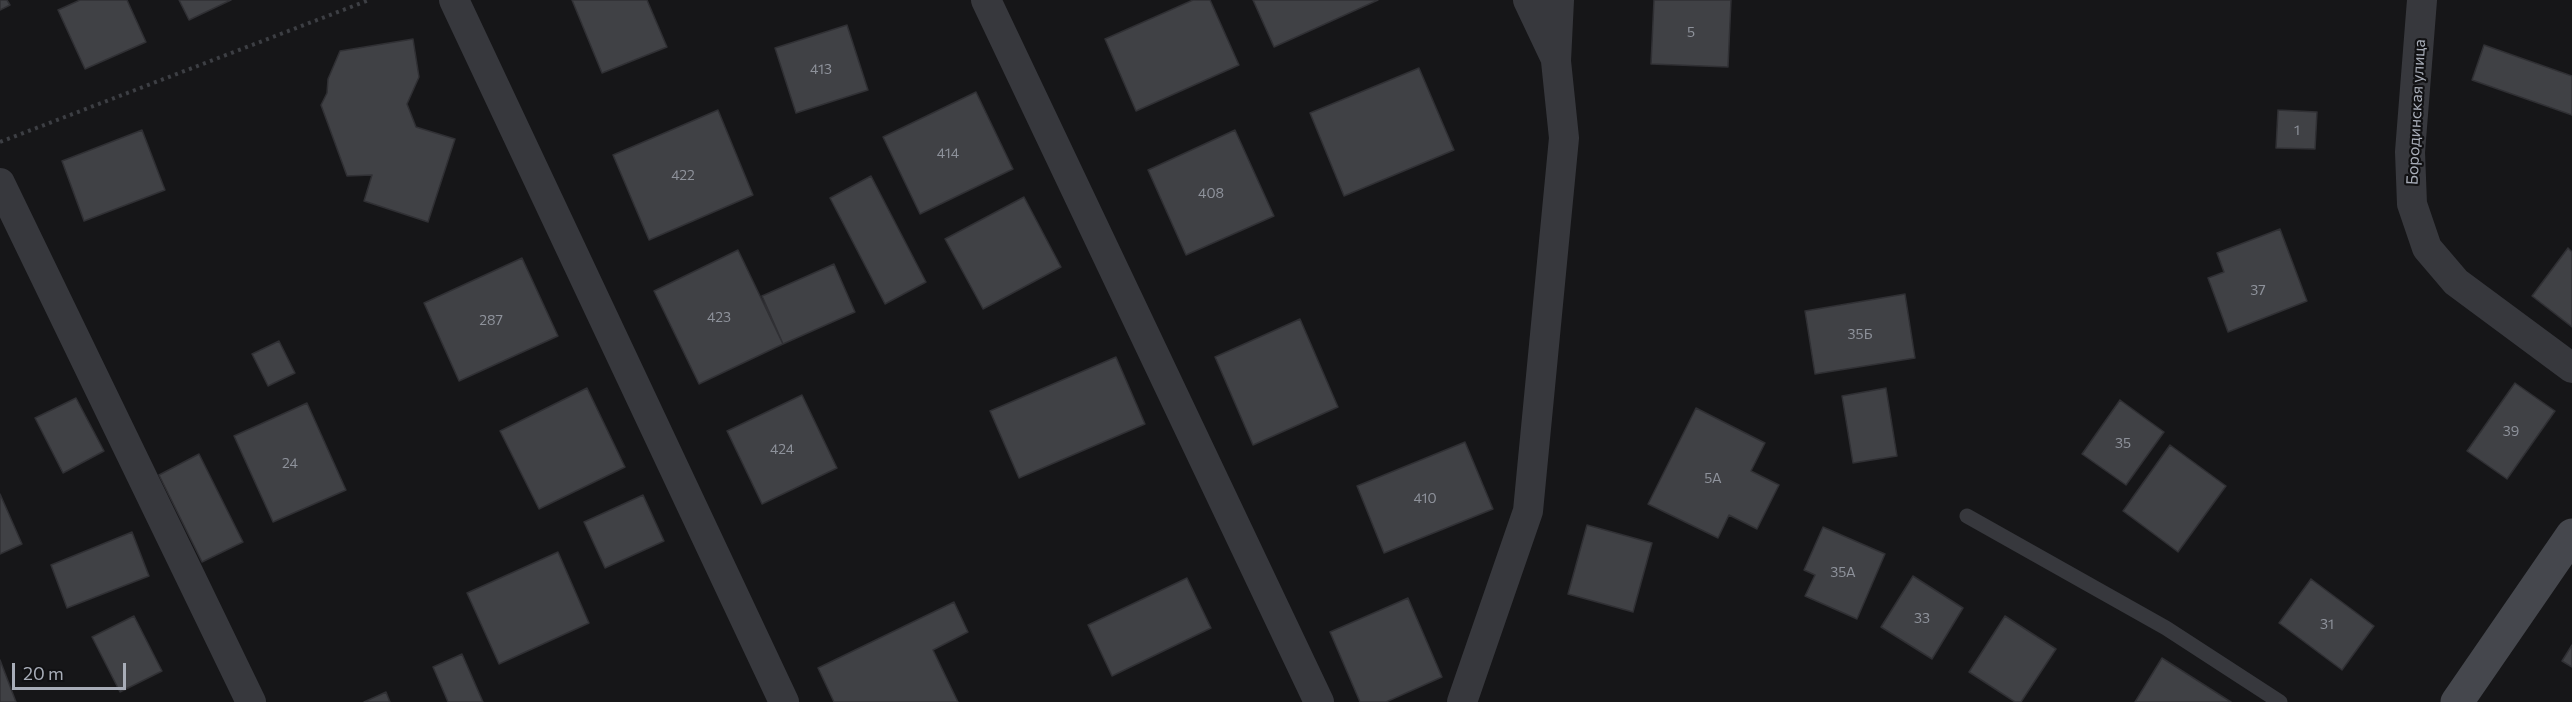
<!DOCTYPE html>
<html>
<head>
<meta charset="utf-8">
<style>
	body { margin:0 }
	#map { position:relative; width:2572px; height:702px; overflow:hidden; background:#161618; font-family:Commissioner,sans-serif }
	canvas { display:block }
	.scale { position:absolute; left:12px; top:663px; width:114px; height:27px; box-sizing:border-box; border:3px solid #a8adb8; border-top:0; padding-left:8px; font-size:18px; line-height:21px; white-space:nowrap; color:#a8adb8; -webkit-text-stroke:4px #111113; paint-order:stroke }
</style>
</head>
<body>
<div id="map">
<canvas width="2572" height="702"></canvas>
<div class="scale">20 m</div>
</div>
<script>
const context = document.querySelector('canvas').getContext('2d');
context.lineJoin = 'round';
function paint(path, color) { context.fillStyle = color; context.fill(path, 'evenodd'); }
const poly = rows => new Path2D(rows.map(r => 'M' + r).join(''));
function trace(path, color, width, dash) { context.strokeStyle = color; context.lineWidth = width; context.lineCap = dash ? 'butt' : 'round'; context.setLineDash(dash || []); context.stroke(path); }
function write(font, color, halo, rows, align = 'center') {
  context.font = font + ' Commissioner,sans-serif'; context.lineWidth = 4.5; context.setLineDash([]); context.textBaseline = 'middle'; context.strokeStyle = halo; context.fillStyle = color; for (const [text, x, y, turn = 0] of rows) {
    context.save(); context.translate(x, y); context.rotate((+turn || 0) * Math.PI / 180); context.textAlign = isNaN(turn) ? turn : align; if (halo) context.strokeText(text, 0, 0); context.fillText(text, 0, 0); context.restore();
  }
}
const building = poly([
	[0,0,7,0,10,5,0,10,0,0],
	[80,0,127,0,146,42,85,69,58,10,80,0],
	[179,0,231,0,189,20,179,0],
	[572,0,647,0,667,47,602,73,572,0],
	[1193,0,1210,0,1239,65,1136,111,1105,39,1193,0],
	[1253,0,1378,0,1274,47,1253,0],
	[1654,0,1731,0,1728,67,1651,64,1654,0],
	[847,25,868,90,796,113,775,48,847,25],
	[413,39,419,77,407,104,416,127,455,139,428,222,364,201,372,175,347,176,321,105,327,93,328,79,340,51,413,39],
	[2484,45,2572,76,2572,115,2472,80,2484,45],
	[1419,68,1454,150,1344,196,1310,113,1419,68],
	[976,92,1013,169,920,214,883,137,976,92],
	[718,110,753,195,649,240,613,155,718,110],
	[2278,110,2317,112,2315,149,2276,148,2278,110],
	[142,130,165,190,84,221,62,161,142,130],
	[1235,130,1274,216,1186,255,1148,170,1235,130],
	[871,176,926,282,885,304,830,198,871,176],
	[1024,197,1061,267,983,309,945,239,1024,197],
	[2280,229,2307,301,2228,332,2208,278,2224,272,2217,253,2280,229],
	[2568,248,2572,252,2572,327,2532,296,2568,248],
	[738,250,783,344,699,384,654,291,738,250],
	[522,258,558,336,459,381,424,303,522,258],
	[834,264,855,312,783,344,762,296,834,264],
	[1905,294,1915,358,1815,374,1805,311,1905,294],
	[1300,319,1338,407,1253,445,1215,357,1300,319],
	[279,341,295,373,268,386,252,354,279,341],
	[1116,357,1145,424,1019,478,990,411,1116,357],
	[2515,383,2555,411,2507,479,2467,451,2515,383],
	[587,388,625,467,539,509,500,431,587,388],
	[1886,388,1897,456,1853,463,1842,396,1886,388],
	[802,395,837,468,762,504,727,431,802,395],
	[76,398,104,451,63,473,35,418,76,398],
	[2120,400,2164,432,2126,485,2082,454,2120,400],
	[307,403,346,490,273,522,234,436,307,403],
	[1696,408,1765,443,1751,471,1779,485,1757,529,1729,515,1718,538,1648,504,1696,408],
	[1465,442,1493,509,1384,553,1357,486,1465,442],
	[2170,445,2226,486,2178,552,2123,511,2170,445],
	[199,454,243,542,202,562,159,475,199,454],
	[0,494,22,544,0,554,0,494],
	[643,495,664,541,605,568,584,522,643,495],
	[1587,525,1652,543,1633,612,1568,594,1587,525],
	[1823,527,1885,554,1857,619,1805,596,1815,575,1804,570,1823,527],
	[132,532,149,576,67,608,51,565,132,532],
	[558,552,589,623,499,664,467,593,558,552],
	[1913,576,1963,608,1932,659,1881,627,1913,576],
	[1187,578,1211,628,1112,676,1088,625,1187,578],
	[2311,579,2374,626,2342,670,2279,623,2311,579],
	[1408,598,1442,677,1386,702,1360,702,1330,632,1408,598],
	[954,602,968,632,933,650,958,702,834,702,818,668,954,602],
	[134,616,162,671,120,692,92,637,134,616],
	[2005,616,2056,649,2021,702,2015,702,1969,672,2005,616],
	[2572,645,2572,667,2562,661,2572,645],
	[462,654,483,702,448,702,433,667,462,654],
	[2162,658,2231,702,2135,702,2162,658],
	[0,660,16,702,0,702,0,660],
	[386,692,390,702,364,702,386,692]
]);
const path = poly([
	[0,142,369,0]
]);
const lane = poly([
	[1967,516,2166,628,2280,702]
]);
const street = poly([
	[454,0,784,702],
	[986,0,1319,702],
	[1528,0,1555,57],
	[2422,0,2410,152,2412,204,2427,248,2456,282,2572,368],
	[0,183,251,702],
	[1462,702,1528,511,1564,138,1556,61,1559,0]
]);
const secondary = poly([
	[2457,702,2572,535]
]);
const numberNames = [
	["5",1691,32],
	["413",821,69],
	["1",2297,130],
	["414",948,153],
	["422",683,175],
	["408",1211,193],
	["37",2258,290],
	["423",719,317],
	["287",491,320],
	["35Б",1860,334],
	["39",2511,431],
	["35",2123,443],
	["424",782,449],
	["24",290,463],
	["5А",1713,478],
	["410",1425,498],
	["35А",1843,572],
	["33",1922,618],
	["31",2327,624]
];
const streetNames = [
	["Бородинская улица",2416,112,-87]
];
paint(building, '#404145');
trace(building, '#303034', 1.5);
trace(path, '#3d3f44', 4, [3, 4.5]);
trace(lane, '#37383d', 15);
trace(street, '#37383d', 30);
trace(secondary, '#45474d', 33);
write('14px', '#8e929b', null, numberNames);
write('16px', '#a8adb8', '#111113', streetNames);
</script>
</body>
</html>
